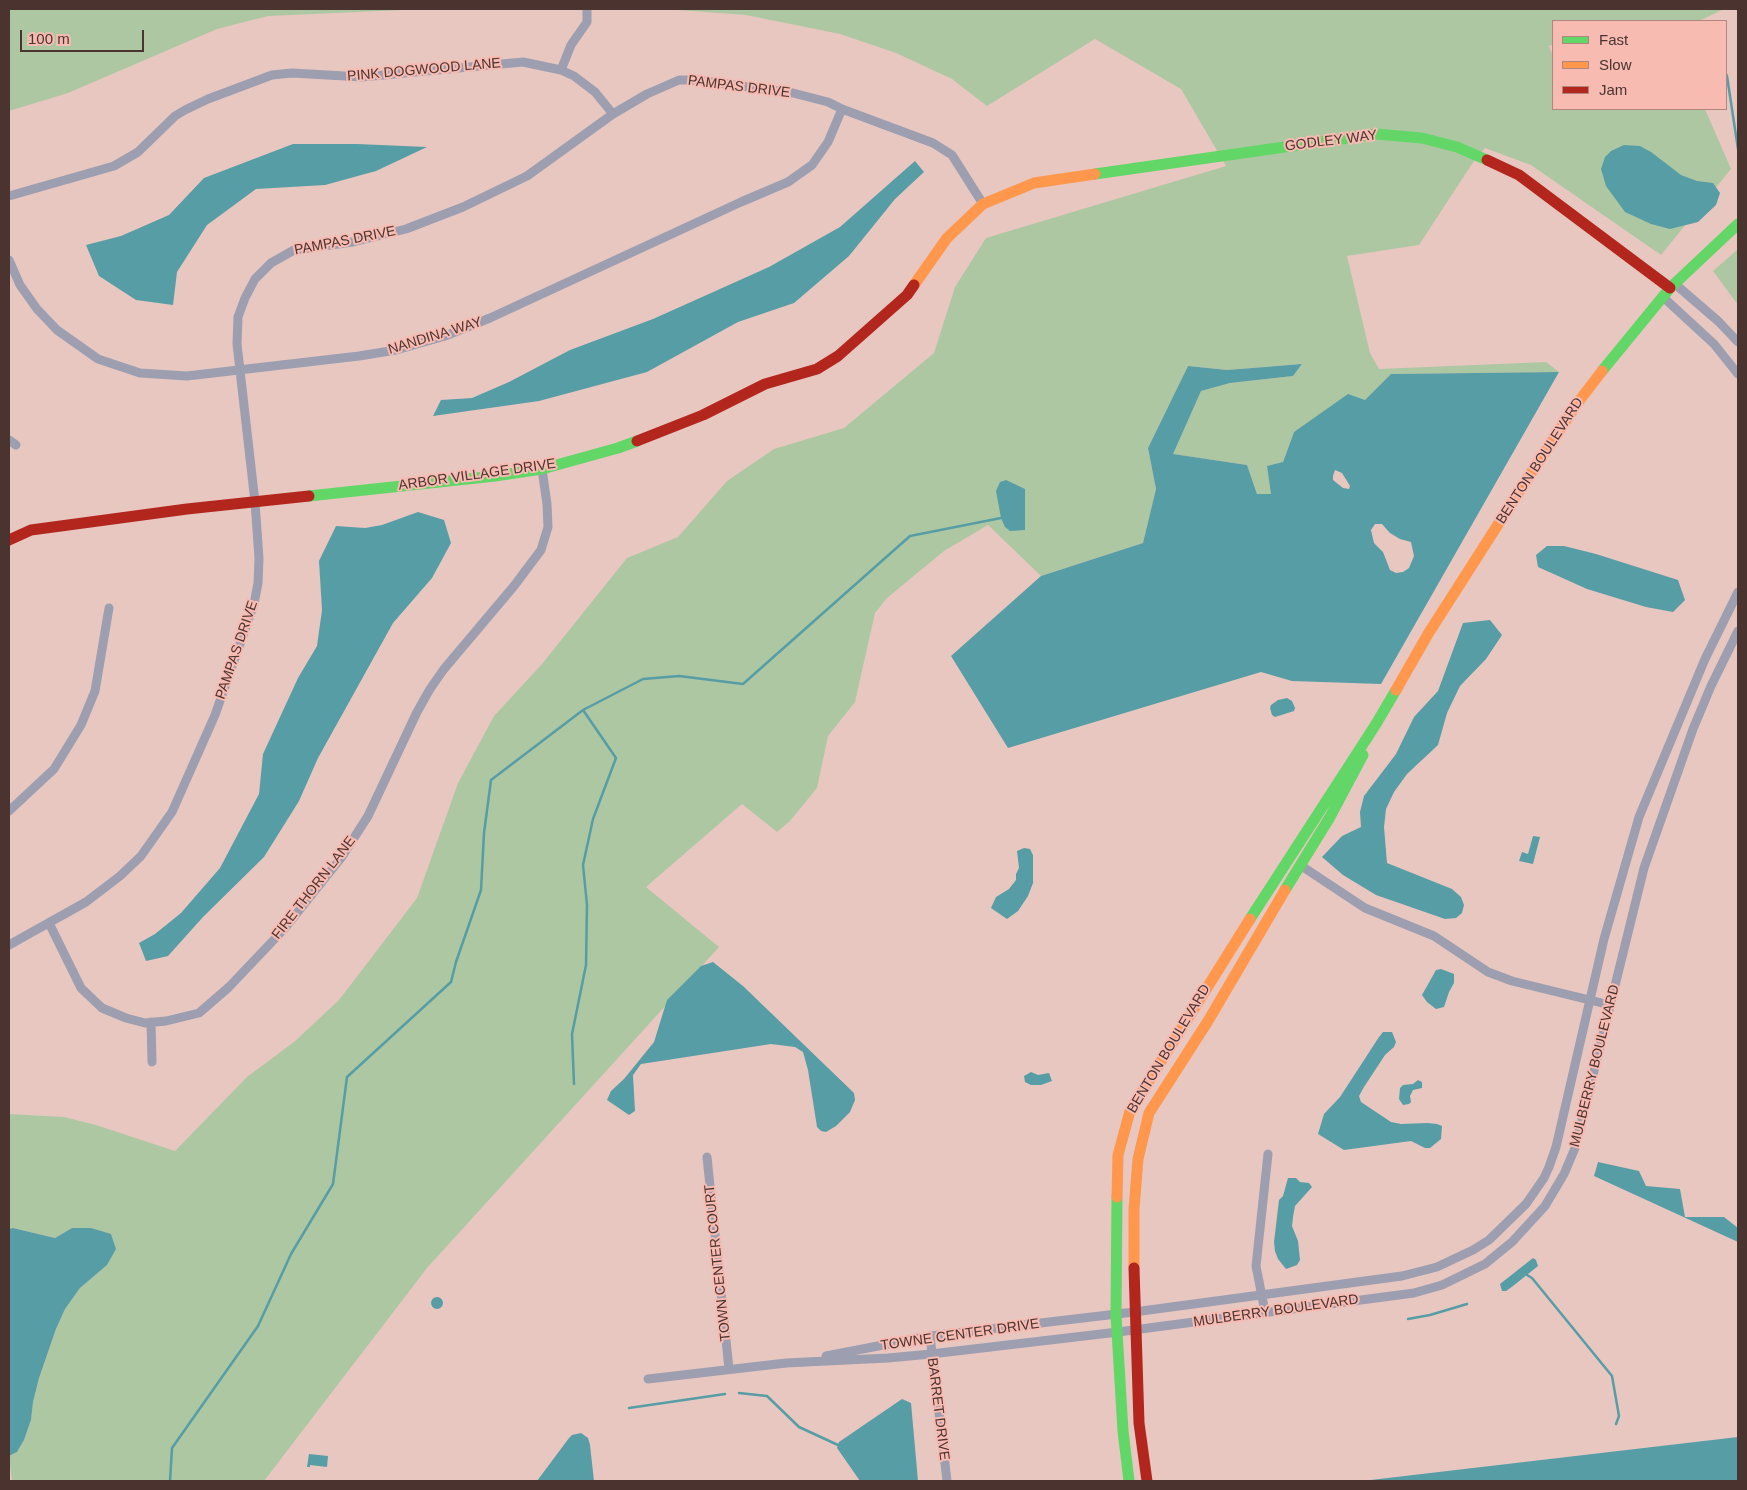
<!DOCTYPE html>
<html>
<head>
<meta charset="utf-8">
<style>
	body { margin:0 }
	#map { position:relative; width:1747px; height:1490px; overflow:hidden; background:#e8c7c1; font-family:Helvetica,sans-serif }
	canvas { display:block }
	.frame { position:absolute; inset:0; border:10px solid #4b3330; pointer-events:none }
	.legend { position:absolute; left:1552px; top:20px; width:175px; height:90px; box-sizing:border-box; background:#f7bbb2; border:1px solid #b2857e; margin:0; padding:6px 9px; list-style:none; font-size:15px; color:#4b3330 }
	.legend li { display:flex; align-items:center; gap:10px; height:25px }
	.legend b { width:25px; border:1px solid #b2857e }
	.scale { position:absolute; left:20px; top:30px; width:124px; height:22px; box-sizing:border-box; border:2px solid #4b3330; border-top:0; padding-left:6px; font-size:15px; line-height:18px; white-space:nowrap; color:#4b3330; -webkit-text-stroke:4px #f7bbb2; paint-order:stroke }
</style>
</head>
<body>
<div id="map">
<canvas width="1747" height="1490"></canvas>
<div class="frame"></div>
<ul class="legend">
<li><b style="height:6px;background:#63d668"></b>Fast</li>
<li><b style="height:6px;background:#ff974d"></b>Slow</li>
<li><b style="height:6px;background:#b3261e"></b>Jam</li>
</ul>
<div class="scale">100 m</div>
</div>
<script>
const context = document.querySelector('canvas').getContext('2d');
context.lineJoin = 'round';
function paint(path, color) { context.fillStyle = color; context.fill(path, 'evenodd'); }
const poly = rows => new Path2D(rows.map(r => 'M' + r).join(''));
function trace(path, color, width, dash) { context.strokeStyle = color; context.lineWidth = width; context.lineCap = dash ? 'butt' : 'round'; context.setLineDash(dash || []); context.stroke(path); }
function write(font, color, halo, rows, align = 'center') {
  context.font = font + ' Helvetica,sans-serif'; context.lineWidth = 4; context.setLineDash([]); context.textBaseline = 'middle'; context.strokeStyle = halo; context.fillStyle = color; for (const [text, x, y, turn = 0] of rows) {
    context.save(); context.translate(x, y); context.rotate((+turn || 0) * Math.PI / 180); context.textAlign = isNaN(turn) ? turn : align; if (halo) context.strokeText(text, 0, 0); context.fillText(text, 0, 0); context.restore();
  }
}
const green = poly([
	[9,9,426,9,268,16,217,29,68,93,9,111],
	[663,9,1724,9,1699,21,1553,21,1553,45,1549,46,1553,56,1553,109,1705,109,1731,169,1661,255,1531,165,1485,148,1472,164,1419,245,1347,256,1370,353,1379,369,1546,362,1559,372,1391,374,1365,400,1294,432,1271,494,1257,494,1247,465,1172,454,1201,391,1230,383,1293,376,1302,364,1227,370,1188,366,1148,448,1156,489,1143,543,1041,576,988,525,944,551,887,598,875,613,855,702,828,736,817,788,790,821,777,832,742,804,646,887,719,947,427,1268,264,1481,12,1481,9,1456,17,1452,24,1440,31,1420,33,1402,39,1378,56,1329,65,1309,80,1288,107,1265,72,1228,55,1238,13,1228,9,1229,9,1114,64,1117,96,1125,175,1151,247,1077,294,1042,339,1000,417,898,458,783,494,716,542,664,627,558,678,537,727,481,774,449,844,428,934,353,955,287,986,238,1226,166,1181,89,1095,39,987,106,952,79,896,53,840,34,746,15],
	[1738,249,1738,305,1713,271]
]);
const water = poly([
	[293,144,357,144,427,147,376,171,325,185,256,189,207,225,177,272,173,305,136,300,99,276,86,245,121,236,169,215,204,178],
	[1624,145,1640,146,1651,152,1681,175,1697,181,1713,183,1720,193,1716,205,1698,222,1670,229,1651,224,1625,212,1606,186,1601,169,1605,157,1611,151],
	[915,161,924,172,895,199,849,256,794,303,738,322,647,372,539,401,433,416,441,400,472,398,509,382,570,350,653,319,769,267,840,227],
	[1302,364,1293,376,1230,383,1201,391,1173,454,1247,465,1257,494,1271,494,1267,466,1283,462,1294,432,1348,394,1365,400,1391,374,1559,372,1381,684,1292,681,1261,672,1008,748,951,656,1041,576,1143,543,1156,489,1148,448,1188,366,1227,370],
	[1335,470,1342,473,1350,486,1349,489,1343,488,1333,480,1333,476],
	[1375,524,1382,524,1390,533,1400,539,1411,542,1414,556,1409,568,1403,572,1396,573,1390,570,1383,552,1374,543,1371,530],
	[1006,480,1025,489,1025,530,1010,531,1005,527,1001,518,996,491,1000,482],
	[418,512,444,520,451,543,432,578,393,623,318,758,299,801,264,857,203,917,168,956,146,961,139,943,155,934,181,913,220,868,259,794,263,754,298,678,317,646,322,610,319,561,336,526,365,528,382,525],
	[1547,546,1564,546,1596,554,1678,580,1685,600,1673,612,1646,607,1587,589,1538,567,1536,555],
	[1490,620,1502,635,1486,659,1460,686,1447,713,1438,745,1407,774,1394,792,1386,809,1384,827,1387,863,1452,889,1461,897,1464,905,1462,913,1456,918,1445,919,1376,895,1343,875,1322,857,1342,836,1361,827,1360,812,1364,796,1396,754,1414,717,1438,691,1463,623],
	[1287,698,1292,701,1295,708,1294,711,1275,717,1272,715,1270,708,1271,705,1278,700],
	[1533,836,1540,837,1533,864,1519,861,1522,852,1528,854],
	[1024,848,1030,849,1033,855,1033,883,1028,896,1018,911,1007,919,991,908,996,897,1009,889,1016,880,1016,874,1019,868,1017,851],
	[713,962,743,986,854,1093,855,1100,850,1112,836,1126,826,1132,821,1131,817,1127,808,1070,803,1052,795,1047,771,1044,641,1064,633,1075,635,1111,629,1115,607,1100,611,1091,624,1079,654,1042,667,1000,701,966],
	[1441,969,1454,974,1454,983,1449,992,1444,1007,1436,1009,1427,1002,1422,995,1436,970],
	[1383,1032,1392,1032,1396,1042,1394,1047,1385,1055,1364,1087,1359,1096,1361,1102,1391,1122,1401,1124,1427,1123,1437,1124,1442,1126,1441,1139,1430,1148,1425,1148,1411,1141,1344,1150,1318,1134,1324,1114,1340,1097,1379,1037],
	[1031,1072,1038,1075,1049,1073,1052,1081,1041,1085,1031,1085,1025,1082,1024,1076],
	[1418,1080,1422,1082,1422,1088,1413,1090,1410,1096,1411,1102,1409,1104,1403,1105,1399,1099,1400,1088,1403,1085,1413,1084],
	[1598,1162,1639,1171,1646,1186,1680,1189,1685,1217,1724,1217,1738,1228,1738,1242,1594,1176],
	[1288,1178,1296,1178,1300,1182,1309,1183,1312,1187,1295,1206,1293,1217,1292,1226,1298,1241,1300,1260,1297,1265,1286,1269,1278,1259,1275,1251,1274,1242,1279,1200,1283,1196],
	[13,1228,55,1238,72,1228,91,1228,111,1234,116,1249,107,1265,80,1288,65,1309,56,1329,39,1378,33,1402,31,1420,24,1440,17,1452,9,1456,9,1229],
	[1533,1258,1536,1260,1538,1266,1513,1286,1506,1291,1502,1291,1500,1284],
	'431 1303a6 6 0 1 1 12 0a6 6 0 1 1-12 0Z',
	[902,1399,911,1403,918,1481,860,1481,837,1448,839,1442],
	[581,1433,588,1438,590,1445,594,1481,537,1481,569,1438,572,1435],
	[1738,1437,1738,1481,1362,1481,1601,1453],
	[309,1454,328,1456,327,1467,310,1465,310,1467,307,1467]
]);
const stream = poly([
	[1726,74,1727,76,1738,149],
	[583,710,643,679,679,676,743,684,910,536,1001,518],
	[1527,1275,1532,1278,1612,1376,1619,1416,1616,1424],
	[1408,1319,1430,1315,1467,1304],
	[739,1393,767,1396,799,1427,838,1445],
	[629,1408,725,1394],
	[170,1481,172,1448,258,1326,291,1254,333,1184,347,1077,451,982,456,962,481,890,484,833,491,780,583,710,616,758,593,819,583,865,587,905,586,965,572,1034,574,1084]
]);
const street = poly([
	[561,70,571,45,587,22,587,9],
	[9,196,114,166,138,152,175,116,185,110,208,99,272,75,292,73,362,77,523,62,561,70,574,76,595,92,613,114],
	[9,260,20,285,37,309,57,330,98,359,140,373,187,376,359,356,396,350,445,336,490,318,741,202,788,182,812,165,828,142,842,109],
	[1675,284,1718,321,1738,342],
	[1663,297,1714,344,1738,374],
	[9,440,16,445],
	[9,811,54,769,81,725,95,691,109,608],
	[1300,865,1365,908,1434,936,1488,972,1512,981,1610,1005],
	[49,923,81,988,102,1008,126,1018,145,1023,166,1021,199,1013,229,987,285,928,341,858,368,816,417,712,430,689,444,669,514,586,541,550,548,527,547,504,542,469],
	[9,945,86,902,120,876,141,856,172,812,215,715,254,604,258,583,259,558,255,502,237,344,238,317,245,298,255,279,271,263,294,250,353,242,406,229,463,207,527,176,613,114,647,94,679,80,697,80,793,93,828,102,842,109,933,143,952,155,983,204],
	[151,1022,152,1062],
	[707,1157,729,1369],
	[1265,1312,1256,1266,1268,1154],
	[930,1336,947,1481],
	[826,1356,930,1336,1134,1312,1402,1276,1437,1267,1473,1250,1489,1240,1526,1204,1544,1178,1549,1167,1556,1147,1604,939,1639,817,1705,659,1738,592],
	[648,1379,786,1363,888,1358,931,1354,1118,1332,1414,1293,1442,1285,1485,1264,1512,1242,1545,1206,1564,1174,1575,1148,1644,868,1693,729,1711,686,1738,631]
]);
const fast = poly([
	[1095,174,1376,134,1422,138,1457,147,1487,160],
	[1602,371,1670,288,1738,224],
	[309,496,495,476,542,469,618,448,637,441],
	[1285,890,1330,817,1363,755],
	[1250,919,1376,724,1396,690],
	[1117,1197,1116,1315,1123,1431,1129,1481]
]);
const slow = poly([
	[914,285,947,238,983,204,1034,183,1095,174],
	[1396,690,1428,634,1529,476,1579,401,1602,371],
	[1117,1197,1118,1155,1130,1111,1250,919],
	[1134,1268,1134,1209,1138,1159,1149,1113,1208,1021,1285,890]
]);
const jam = poly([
	[1487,160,1519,175,1670,288],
	[637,441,703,415,765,384,817,369,838,356,907,295,914,285],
	[9,540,31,530,187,509,309,496],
	[1134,1268,1139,1423,1147,1481]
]);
const streetNames = [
	["PINK DOGWOOD LANE",424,70,-5],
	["PAMPAS DRIVE",739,87,7],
	["GODLEY WAY",1331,141,-7],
	["PAMPAS DRIVE",345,241,-11],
	["NANDINA WAY",435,336,-17],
	["BENTON BOULEVARD",1540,461,-57],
	["ARBOR VILLAGE DRIVE",477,475,-8],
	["PAMPAS DRIVE",237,650,-71],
	["FIRE THORN LANE",314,888,-52],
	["BENTON BOULEVARD",1169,1049,-59],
	["MULBERRY BOULEVARD",1595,1066,-76],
	["TOWN CENTER COURT",718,1263,-96],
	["MULBERRY BOULEVARD",1276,1311,-8],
	["TOWNE CENTER DRIVE",960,1335,-8],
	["BARRET DRIVE",938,1409,83]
];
paint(green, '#aec7a3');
paint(water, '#579da6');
trace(stream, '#579da6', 2.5);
trace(street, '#9d9fb1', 9);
trace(fast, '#63d668', 11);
trace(slow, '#ff974d', 11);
trace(jam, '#b3261e', 11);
write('14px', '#4b3330', '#f7bbb2', streetNames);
</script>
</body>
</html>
